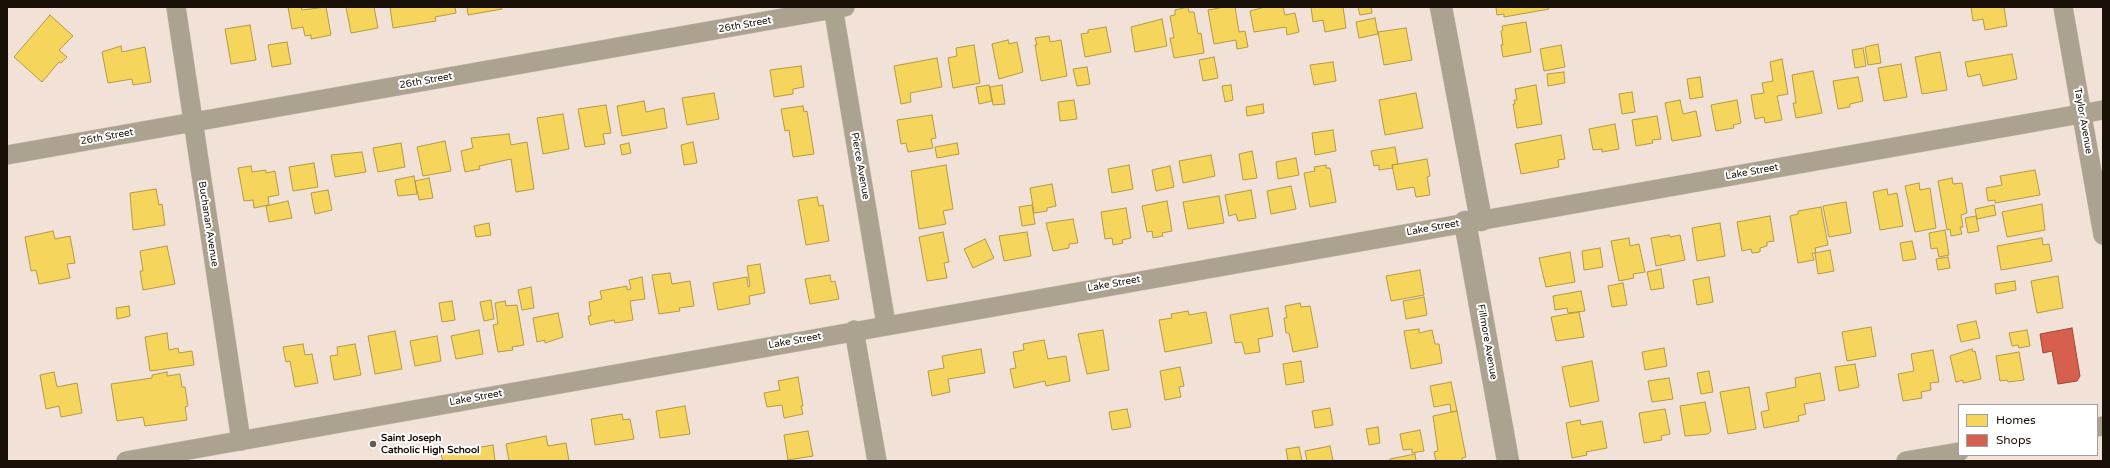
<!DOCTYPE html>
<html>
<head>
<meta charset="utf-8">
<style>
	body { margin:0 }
	#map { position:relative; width:2110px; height:468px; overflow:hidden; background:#f1e1d6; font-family:"Varela Round",sans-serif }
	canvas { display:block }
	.frame { position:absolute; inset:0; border:8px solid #191008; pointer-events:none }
	.legend { position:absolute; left:1958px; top:404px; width:140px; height:52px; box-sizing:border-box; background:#fff; border:1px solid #a39f9c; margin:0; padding:5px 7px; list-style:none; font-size:12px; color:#191008 }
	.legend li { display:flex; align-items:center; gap:8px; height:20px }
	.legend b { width:20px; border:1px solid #a39f9c }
</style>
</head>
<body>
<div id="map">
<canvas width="2110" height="468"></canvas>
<div class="frame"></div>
<ul class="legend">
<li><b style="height:11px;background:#f6d55c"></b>Homes</li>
<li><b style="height:11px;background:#d6604d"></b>Shops</li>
</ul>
</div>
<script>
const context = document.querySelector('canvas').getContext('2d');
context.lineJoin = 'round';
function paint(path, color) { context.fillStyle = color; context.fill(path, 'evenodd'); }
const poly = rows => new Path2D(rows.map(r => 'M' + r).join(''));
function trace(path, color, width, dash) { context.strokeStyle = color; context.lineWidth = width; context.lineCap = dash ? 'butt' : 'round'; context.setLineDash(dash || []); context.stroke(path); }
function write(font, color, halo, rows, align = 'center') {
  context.font = font + ' "Varela Round",sans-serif'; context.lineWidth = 4; context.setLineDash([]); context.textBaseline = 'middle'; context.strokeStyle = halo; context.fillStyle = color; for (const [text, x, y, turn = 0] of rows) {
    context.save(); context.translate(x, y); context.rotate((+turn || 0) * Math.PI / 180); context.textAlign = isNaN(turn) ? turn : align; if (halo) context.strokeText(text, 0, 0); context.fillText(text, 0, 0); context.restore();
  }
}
const homes = poly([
	[288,7,301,7,302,10,326,7,331,35,311,39,311,35,305,36,303,27,292,29,288,7],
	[346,7,374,7,378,28,351,33,346,7],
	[390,7,455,7,456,13,435,17,436,21,393,28,390,7],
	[467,7,501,7,502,9,468,15,467,7],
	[1188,7,1189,12,1194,12,1198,34,1201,33,1204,53,1174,58,1170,38,1174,38,1170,16,1175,15,1175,10,1188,7],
	[1225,7,1235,7,1239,32,1245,31,1248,47,1237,49,1236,40,1214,44,1208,10,1225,7],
	[1265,7,1283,7,1285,15,1295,13,1299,32,1287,35,1286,27,1254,32,1250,11,1265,7],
	[1311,7,1343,7,1346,28,1325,32,1323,20,1313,22,1311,7],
	[1358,7,1371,7,1372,13,1360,15,1358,7],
	[1496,7,1548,7,1549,9,1504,17,1504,14,1497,15,1496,7],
	[1971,7,2004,7,2007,26,1985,30,1983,19,1973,21,1971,7],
	[50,15,73,36,59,50,67,57,61,63,59,62,42,82,14,57,50,15],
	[1375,18,1378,34,1359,38,1356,22,1375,18],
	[1162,19,1167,46,1135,52,1131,27,1162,19],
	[1526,22,1531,52,1503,57,1501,45,1503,45,1501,31,1503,30,1502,26,1526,22],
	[250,25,256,60,231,64,225,29,250,25],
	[1106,27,1111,52,1085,57,1081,34,1088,33,1088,30,1106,27],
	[1406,28,1412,60,1384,65,1378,32,1406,28],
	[1049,36,1050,42,1061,40,1067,76,1041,81,1035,45,1037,45,1035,38,1049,36],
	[1008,40,1009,44,1017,42,1023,72,999,79,992,44,1008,40],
	[287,42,291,64,272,67,268,45,287,42],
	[1878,44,1881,63,1868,65,1865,47,1878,44],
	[974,45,980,83,953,88,948,58,957,56,956,48,974,45],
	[1561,45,1565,67,1544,71,1540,49,1561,45],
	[121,46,122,52,145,47,151,82,133,85,132,79,108,83,102,52,121,46],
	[1863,48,1866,66,1855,68,1852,50,1863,48],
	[1940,52,1947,90,1922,94,1915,57,1940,52],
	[2012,54,2017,79,1983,86,1980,74,1968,77,1965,62,2012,54],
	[1214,57,1218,78,1203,81,1199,60,1214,57],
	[937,58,942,87,910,93,911,102,901,104,894,66,937,58],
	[1782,59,1788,94,1777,96,1782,120,1765,123,1764,117,1755,119,1751,95,1764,93,1762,83,1773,81,1770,62,1782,59],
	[1333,62,1336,81,1314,85,1310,65,1333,62],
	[1901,64,1907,97,1884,101,1878,68,1901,64],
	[801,66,804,87,793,89,793,94,774,97,770,70,801,66],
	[1087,67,1090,84,1077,86,1073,69,1087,67],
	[1813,71,1822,113,1796,118,1793,103,1796,103,1792,75,1813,71],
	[1564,72,1565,83,1548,86,1547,74,1564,72],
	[1700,77,1703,97,1690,99,1687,79,1700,77],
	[1858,77,1863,101,1850,104,1850,107,1838,109,1833,81,1858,77],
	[989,85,992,101,979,104,976,87,989,85],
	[1002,85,1005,104,993,105,990,87,1002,85],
	[1231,85,1233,100,1225,102,1222,86,1231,85],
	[1536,85,1542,124,1517,128,1513,104,1515,104,1514,100,1517,100,1515,89,1536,85],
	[1632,92,1635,112,1622,114,1619,94,1632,92],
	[714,93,719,119,687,125,682,98,714,93],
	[1416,93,1423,128,1385,135,1379,100,1416,93],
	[1074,100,1077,119,1060,121,1058,102,1074,100],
	[1680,100,1683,114,1696,111,1701,136,1672,141,1665,103,1680,100],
	[1737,100,1741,123,1733,125,1734,128,1716,131,1711,105,1737,100],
	[644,101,646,112,664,108,667,128,622,136,617,106,644,101],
	[1263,104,1264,113,1247,116,1246,107,1263,104],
	[606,105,611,133,603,134,605,144,585,147,578,109,606,105],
	[803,106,804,112,807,111,814,154,793,157,789,130,785,131,781,109,803,106],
	[563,114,569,149,543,154,537,118,563,114],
	[932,115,936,138,931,139,933,148,908,152,906,143,901,144,897,120,932,115],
	[1657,116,1661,139,1652,140,1653,143,1636,146,1632,120,1657,116],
	[1615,124,1619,149,1602,152,1602,149,1593,150,1589,129,1615,124],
	[1333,130,1336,151,1315,155,1312,133,1333,130],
	[509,134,511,145,527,142,534,189,516,192,511,159,479,166,480,169,465,172,461,151,473,148,471,138,509,134],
	[1561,135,1565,159,1558,160,1559,167,1521,174,1515,144,1561,135],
	[445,141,451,171,423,176,417,147,445,141],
	[693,142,697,163,684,165,681,145,693,142],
	[401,143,405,167,378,172,373,148,401,143],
	[629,143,631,153,622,155,620,145,629,143],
	[957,143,959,154,937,158,935,147,957,143],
	[1395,147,1398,164,1392,165,1393,168,1379,170,1379,165,1374,166,1371,151,1395,147],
	[1252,151,1257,178,1243,180,1239,154,1252,151],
	[362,152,366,172,335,177,331,155,362,152],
	[1211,155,1215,176,1183,183,1179,161,1211,155],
	[1296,158,1299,175,1278,179,1276,162,1296,158],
	[1427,159,1430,176,1427,177,1430,195,1416,197,1414,187,1397,190,1392,165,1427,159],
	[314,163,318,187,293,191,289,167,314,163],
	[946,165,953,209,943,211,946,224,919,229,911,171,946,165],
	[1129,165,1133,189,1112,193,1108,169,1129,165],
	[1326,165,1326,168,1330,168,1336,202,1310,207,1304,173,1315,171,1314,167,1326,165],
	[251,166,252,172,266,170,266,173,275,171,279,195,268,197,269,205,254,208,253,200,244,201,238,168,251,166],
	[1170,166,1174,187,1156,191,1152,170,1170,166],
	[2035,170,2040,195,1995,203,1995,200,1988,201,1986,188,2002,185,2000,176,2035,170],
	[414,176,417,194,398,196,395,180,414,176],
	[429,178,433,198,419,200,415,181,429,178],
	[1952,178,1953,184,1962,183,1967,213,1961,215,1963,227,1960,227,1962,234,1951,236,1950,229,1947,230,1938,181,1952,178],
	[1919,183,1920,190,1930,188,1936,228,1915,232,1905,186,1919,183],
	[1052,184,1056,206,1047,208,1047,211,1034,213,1030,188,1052,184],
	[1291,186,1296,209,1271,214,1267,191,1291,186],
	[156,189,159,205,162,204,165,225,133,230,130,193,156,189],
	[1887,189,1888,195,1897,193,1903,226,1880,230,1873,192,1887,189],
	[328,190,332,210,315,214,311,193,328,190],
	[1251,190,1256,218,1238,221,1236,214,1229,216,1225,195,1251,190],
	[1219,196,1224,223,1188,229,1183,202,1219,196],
	[817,197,819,206,823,205,829,241,806,245,798,200,817,197],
	[288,201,292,218,269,222,266,206,288,201],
	[1167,201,1172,231,1162,233,1163,236,1153,238,1152,231,1147,232,1142,206,1167,201],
	[1846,202,1851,233,1829,237,1823,206,1846,202],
	[2042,204,2045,230,2007,237,2002,212,2042,204],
	[1032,205,1035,224,1022,226,1019,207,1032,205],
	[1994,205,1996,215,1977,219,1975,209,1994,205],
	[1821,207,1828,245,1815,248,1816,253,1812,253,1814,260,1798,263,1790,216,1798,214,1798,211,1821,207],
	[1126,208,1131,238,1122,240,1123,243,1113,245,1112,238,1105,239,1101,212,1126,208],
	[1770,216,1774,241,1767,242,1767,246,1760,248,1760,252,1752,253,1751,249,1742,251,1737,222,1770,216],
	[1976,216,1979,231,1968,233,1965,218,1976,216],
	[1073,219,1078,243,1069,244,1069,248,1053,251,1046,223,1073,219],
	[489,223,491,235,476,237,474,226,489,223],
	[1720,223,1725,256,1697,261,1692,228,1720,223],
	[1945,230,1949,255,1939,257,1937,248,1931,249,1929,233,1945,230],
	[53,231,55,239,70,236,75,263,67,264,70,278,39,284,36,270,31,271,25,237,53,231],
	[943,232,949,262,944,263,947,278,927,281,919,237,943,232],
	[1027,232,1031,256,1004,261,999,236,1027,232],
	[1669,235,1670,237,1680,235,1685,260,1656,266,1651,238,1669,235],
	[1629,238,1630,246,1639,244,1645,272,1633,274,1634,278,1619,281,1611,241,1629,238],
	[2042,238,2043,245,2049,244,2052,261,2001,270,1997,246,2042,238],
	[985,239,994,258,973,268,964,249,985,239],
	[1912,241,1916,259,1903,261,1900,243,1912,241],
	[167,246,175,284,143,290,140,271,143,271,140,251,167,246],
	[1600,248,1603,267,1584,270,1582,251,1600,248],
	[1830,250,1834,271,1818,274,1815,253,1830,250],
	[1570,252,1575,282,1546,287,1539,258,1570,252],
	[1948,257,1950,268,1938,270,1936,259,1948,257],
	[760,264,765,293,749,296,750,304,718,310,713,283,747,277,748,287,750,286,747,266,760,264],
	[1661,269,1664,288,1651,290,1647,272,1661,269],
	[1420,270,1424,295,1391,301,1386,276,1420,270],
	[670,273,672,284,690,281,694,306,679,308,680,311,659,314,652,275,670,273],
	[830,275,831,282,835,281,839,299,810,304,805,279,830,275],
	[2058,276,2063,308,2037,313,2031,281,2058,276],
	[642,277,645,299,630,301,633,320,615,323,614,320,590,325,588,316,591,316,589,302,602,299,600,291,627,286,627,290,631,289,629,280,642,277],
	[1709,277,1713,302,1697,305,1693,280,1709,277],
	[2015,281,2016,290,1996,294,1995,284,2015,281],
	[1623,283,1627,305,1612,307,1608,286,1623,283],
	[531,287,534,308,522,310,518,290,531,287],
	[1581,291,1585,311,1568,313,1567,308,1555,310,1553,296,1581,291],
	[1424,297,1427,315,1406,319,1403,301,1424,297],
	[491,300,494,319,484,321,480,302,491,300],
	[452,301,455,320,442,322,439,303,452,301],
	[505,301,506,306,517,305,524,345,512,347,513,350,498,352,493,325,498,324,495,303,505,301],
	[1300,303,1301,307,1310,306,1318,347,1293,352,1289,333,1286,333,1284,318,1287,318,1285,306,1300,303],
	[129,306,130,316,117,319,116,308,129,306],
	[1268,308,1273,336,1258,339,1260,352,1245,354,1242,342,1235,343,1230,315,1268,308],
	[1188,311,1189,315,1206,312,1212,343,1165,352,1159,320,1172,318,1171,314,1188,311],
	[1579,312,1584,337,1556,341,1551,317,1579,312],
	[558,313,563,337,545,343,545,340,537,342,533,318,558,313],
	[1976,321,1980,338,1961,342,1957,325,1976,321],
	[1871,327,1876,356,1847,361,1842,332,1871,327],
	[1419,329,1419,333,1432,330,1435,344,1439,344,1442,363,1411,369,1404,331,1419,329],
	[479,330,483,354,456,359,451,336,479,330],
	[1103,330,1109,370,1087,374,1078,334,1103,330],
	[2027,330,2030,346,2019,348,2018,345,2012,346,2009,333,2027,330],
	[395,331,402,369,375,374,368,336,395,331],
	[167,333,169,350,178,348,179,353,192,351,194,365,150,371,145,337,167,333],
	[437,336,441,361,415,366,410,341,437,336],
	[1044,340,1048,359,1066,356,1070,381,1046,386,1045,381,1014,388,1010,369,1016,368,1013,352,1024,350,1023,344,1044,340],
	[303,344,305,355,312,354,318,383,295,387,290,361,286,362,283,347,303,344],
	[355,344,361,375,334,380,330,356,338,355,337,347,355,344],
	[1664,348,1667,366,1645,370,1642,352,1664,348],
	[981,349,985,373,948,379,950,392,932,396,928,371,944,368,942,356,981,349],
	[1972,349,1973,352,1975,351,1981,379,1963,383,1963,380,1956,382,1950,356,1972,349],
	[1933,350,1939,382,1930,383,1931,390,1921,392,1922,398,1903,401,1898,374,1914,371,1911,354,1933,350],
	[2019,352,2024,380,2008,382,2007,380,2000,381,1996,356,2019,352],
	[1301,361,1304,382,1286,385,1283,364,1301,361],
	[1592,361,1599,401,1570,407,1562,367,1592,361],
	[1855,364,1859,387,1839,391,1835,367,1855,364],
	[1180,367,1184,386,1179,387,1181,397,1165,400,1160,371,1180,367],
	[1709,371,1713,392,1701,394,1697,373,1709,371],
	[54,372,57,387,77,383,82,413,61,417,59,406,46,409,40,375,54,372],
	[167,372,167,376,180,374,182,387,185,387,188,406,185,407,187,420,145,426,143,417,117,421,111,384,152,378,152,375,167,372],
	[1820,373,1825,400,1804,404,1806,414,1798,416,1799,421,1764,428,1761,412,1769,410,1766,393,1796,387,1795,378,1820,373],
	[798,377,803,406,801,406,803,414,784,418,782,405,767,407,764,393,780,390,778,381,798,377],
	[1669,378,1673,399,1652,402,1648,381,1669,378],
	[1451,382,1457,411,1451,412,1450,404,1434,407,1430,386,1451,382],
	[1749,387,1756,429,1728,434,1720,392,1749,387],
	[1705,402,1711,431,1708,434,1685,436,1680,406,1705,402],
	[685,406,690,434,660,438,656,411,685,406],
	[1330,408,1333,425,1315,428,1312,411,1330,408],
	[1127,409,1131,427,1112,430,1109,412,1127,409],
	[1665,409,1670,434,1661,436,1662,440,1644,443,1639,413,1665,409],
	[1457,411,1466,457,1462,458,1462,461,1436,461,1434,452,1438,451,1433,416,1457,411],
	[622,414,623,420,630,419,634,439,595,445,591,419,622,414],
	[1580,420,1581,425,1602,421,1607,448,1586,452,1587,455,1572,458,1566,423,1580,420],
	[1378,427,1380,443,1369,445,1366,429,1378,427],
	[1420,430,1424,451,1412,453,1412,449,1403,450,1400,434,1420,430],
	[808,431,813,456,788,460,784,435,808,431],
	[546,436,548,446,566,443,569,461,509,461,506,444,546,436],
	[493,445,495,461,443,461,441,454,493,445],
	[1330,446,1333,461,1307,461,1305,451,1330,446],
	[1299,447,1302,461,1288,461,1286,449,1299,447],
	[1415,454,1416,461,1390,461,1390,459,1415,454]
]);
const shops = poly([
	[2072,328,2080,376,2077,381,2058,384,2052,351,2043,353,2040,334,2072,328]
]);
const minor = poly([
	[176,7,241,441],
	[833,7,886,324],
	[2063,7,2103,235],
	[7,155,845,7],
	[854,330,877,461],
	[2097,427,2103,426],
	[126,461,2103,110],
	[1906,461,1959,452]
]);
const tertiary = poly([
	[1441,7,1481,220],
	[1465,222,1508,461]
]);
const markers = [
	[373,444,4,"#655950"]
];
const streetNames = [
	["26th Street",745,25,-10],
	["26th Street",426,81,-10],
	["Taylor Avenue",2083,121,80],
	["26th Street",107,137,-10],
	["Pierce Avenue",860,166,80],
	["Lake Street",1752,172,-10],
	["Buchanan Avenue",208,224,81],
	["Lake Street",1433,228,-10],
	["Lake Street",1114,284,-10],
	["Lake Street",795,341,-10],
	["Fillmore Avenue",1487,342,80],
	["Lake Street",476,398,-10]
];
const poiNames = [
	["Saint Joseph",381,438],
	["Catholic High School",381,450]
];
paint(homes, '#f6d55c');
trace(homes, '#b49a43', 1);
paint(shops, '#d6604d');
trace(shops, '#9d4838', 1);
trace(minor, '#ccc0b8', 20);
trace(tertiary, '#ccc0b8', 23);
trace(minor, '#aba28f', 19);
trace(tertiary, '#aba28f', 22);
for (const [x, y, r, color] of markers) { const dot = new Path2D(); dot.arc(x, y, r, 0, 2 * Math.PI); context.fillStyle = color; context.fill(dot); trace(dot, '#fff', 1.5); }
write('10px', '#191008', '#fff', streetNames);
write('bold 10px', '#191008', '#fff', poiNames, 'left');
</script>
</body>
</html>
